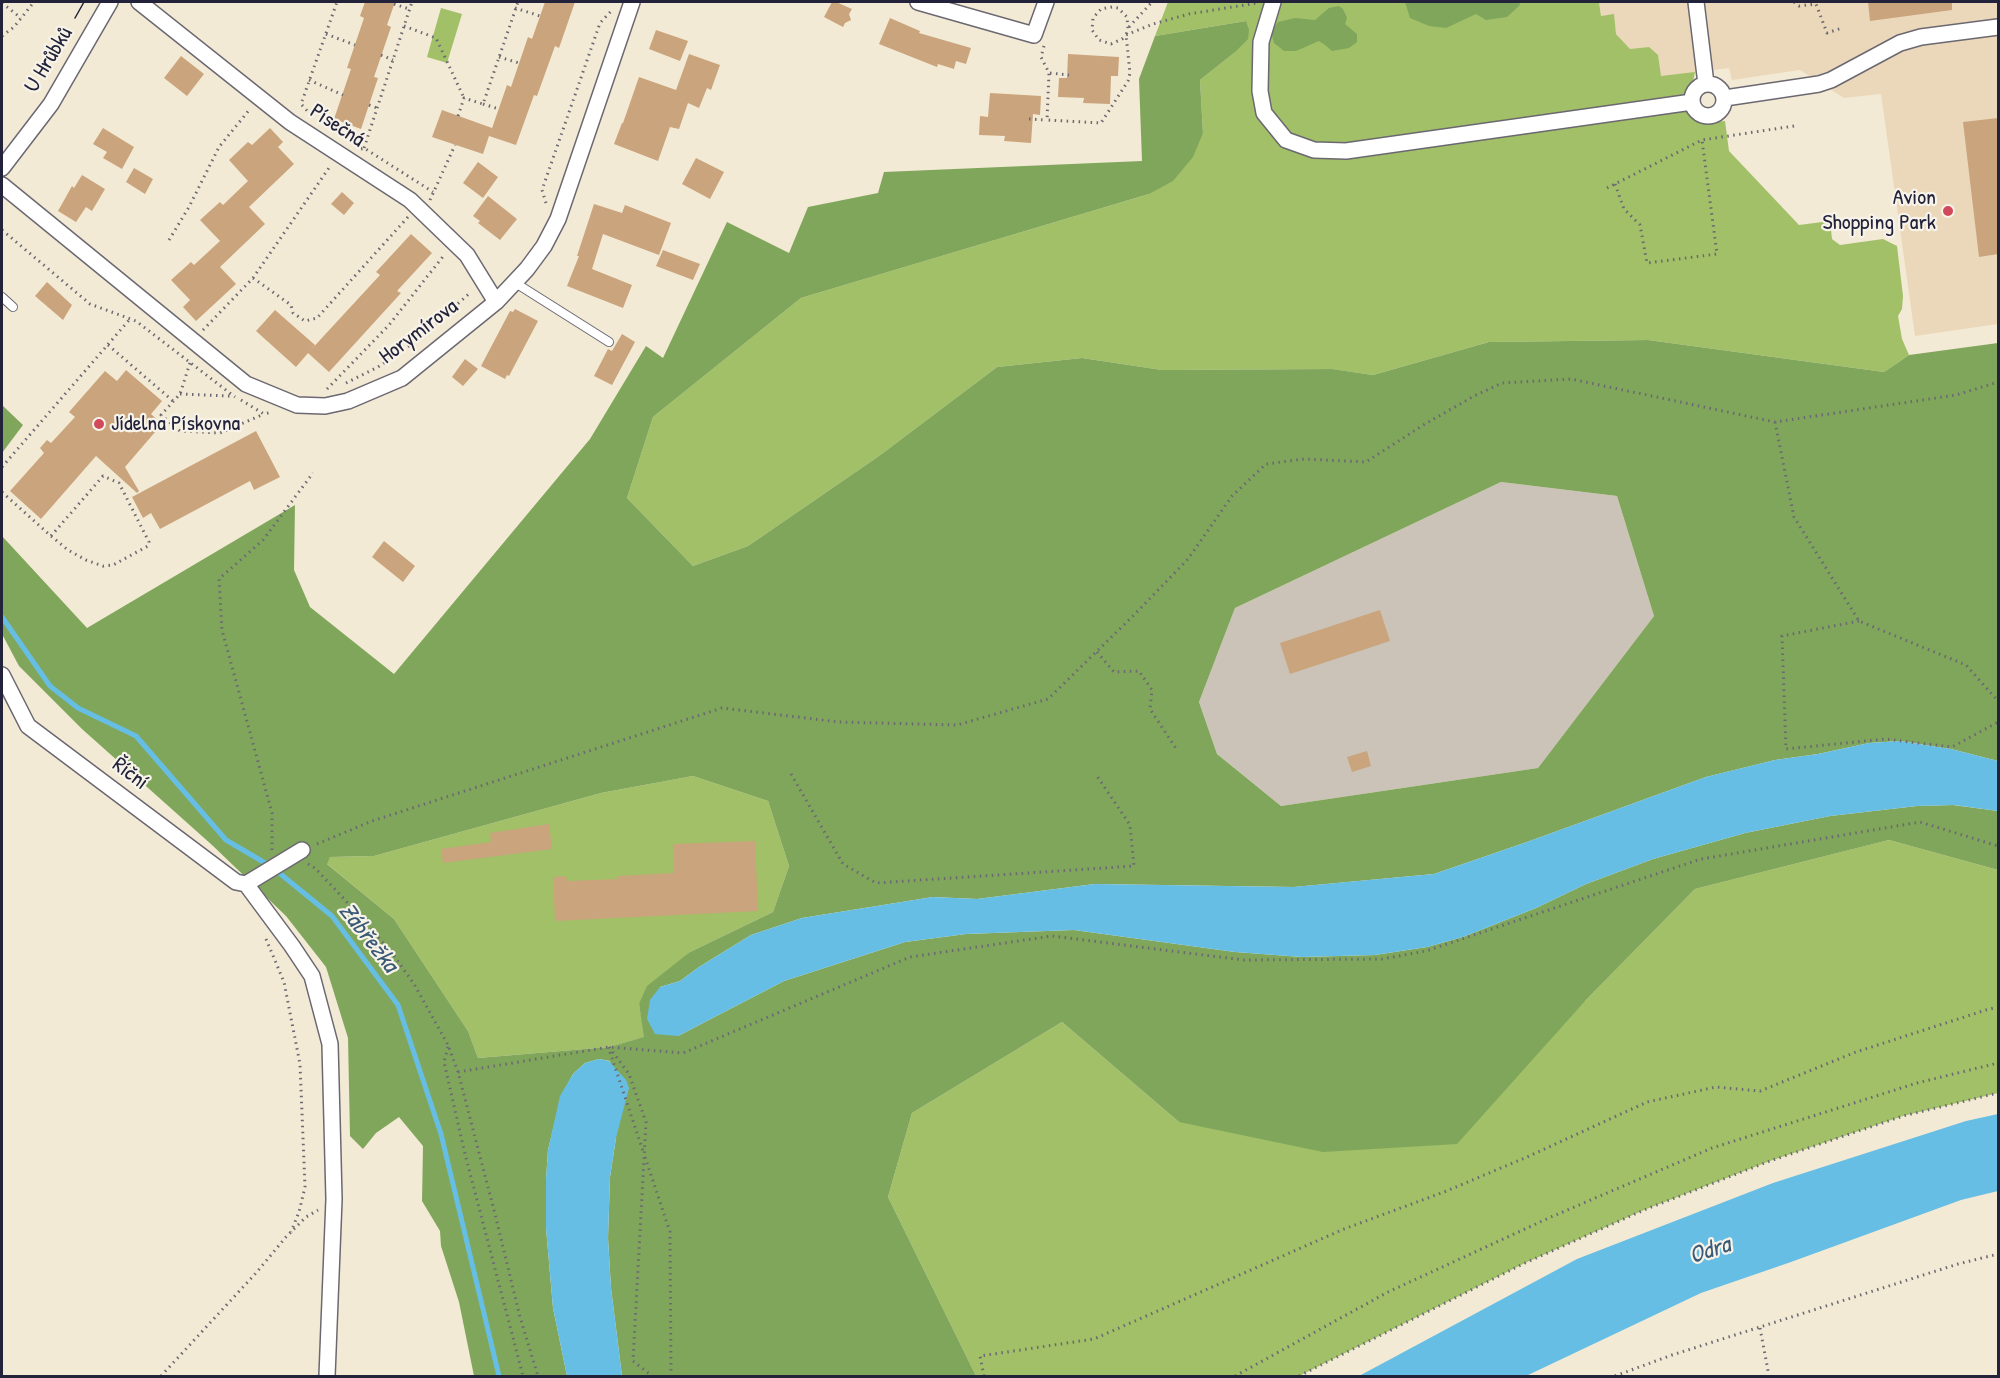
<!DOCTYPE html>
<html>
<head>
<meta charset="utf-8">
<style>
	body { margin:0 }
	#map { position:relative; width:2000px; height:1378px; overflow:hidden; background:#f3ead5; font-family:"Patrick Hand",sans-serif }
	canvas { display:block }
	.frame { position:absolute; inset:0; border:3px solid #22223b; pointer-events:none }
</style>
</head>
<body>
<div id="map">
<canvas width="2000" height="1378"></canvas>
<div class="frame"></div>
</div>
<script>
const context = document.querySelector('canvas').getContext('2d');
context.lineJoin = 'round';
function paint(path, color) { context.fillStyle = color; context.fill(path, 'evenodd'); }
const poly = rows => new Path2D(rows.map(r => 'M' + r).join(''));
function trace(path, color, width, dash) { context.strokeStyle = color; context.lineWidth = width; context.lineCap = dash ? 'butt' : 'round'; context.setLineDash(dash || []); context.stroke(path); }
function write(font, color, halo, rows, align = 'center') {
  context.font = font + ' "Patrick Hand",sans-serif'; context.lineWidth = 4.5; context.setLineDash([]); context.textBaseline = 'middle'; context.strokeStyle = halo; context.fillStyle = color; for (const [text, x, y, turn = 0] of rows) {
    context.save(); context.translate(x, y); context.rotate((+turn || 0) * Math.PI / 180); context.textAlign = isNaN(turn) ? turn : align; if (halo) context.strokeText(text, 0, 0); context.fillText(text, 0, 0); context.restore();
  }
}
const built = poly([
	[1599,2,1998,2,1998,324,1915,336,1881,94,1844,98,1800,70,1732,80,1729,68,1661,77,1649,47,1630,50,1616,34,1613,15,1601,16]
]);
const industrial = poly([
	[1501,482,1617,496,1654,616,1538,768,1281,806,1217,754,1199,702,1235,608]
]);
const green = poly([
	[1168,2,1599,2,1601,16,1614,14,1616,34,1630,49,1649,47,1658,55,1661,76,1695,72,1693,82,1687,91,1684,100,1687,110,1692,117,1701,123,1725,121,1729,151,1799,225,1830,221,1832,239,1840,245,1883,239,1897,246,1903,296,1902,309,1898,316,1902,339,1909,355,1884,372,1648,340,1489,342,1373,375,1331,369,1162,370,1082,358,997,367,879,456,748,546,693,566,627,498,653,417,801,298,1149,194,1203,133,1200,80,1234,53,1246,21,1155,36],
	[441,8,462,14,447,63,427,57],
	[693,776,768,801,789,866,773,912,690,952,639,1004,645,1037,609,1047,478,1058,468,1031,394,919,326,863,330,857,374,856,601,793],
	[1889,840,1998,870,1998,1093,1903,1116,1770,1161,1644,1210,1525,1263,1299,1376,976,1376,888,1197,912,1113,1062,1022,1179,1122,1585,1001,1695,889]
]);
const forest = poly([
	[1405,2,1519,2,1520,5,1507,17,1486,20,1476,14,1446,28,1429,26,1410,18],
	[1339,6,1343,9,1347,18,1345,24,1357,34,1357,42,1349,48,1332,51,1325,45,1319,41,1296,51,1284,51,1274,43,1271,32,1278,22,1295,18,1315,20,1329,8],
	[1246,21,1249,30,1248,39,1234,53,1200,80,1203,133,1193,157,1173,181,1149,194,801,298,653,417,627,498,693,566,748,546,879,456,997,367,1082,358,1162,370,1332,369,1373,375,1489,342,1648,340,1884,372,1909,355,1998,343,1998,761,1951,749,1900,741,1869,743,1818,754,1775,760,1706,777,1527,842,1434,874,1294,887,1095,884,977,899,933,897,802,918,751,935,699,967,680,981,660,987,678,1036,784,981,905,942,966,934,1074,930,1235,952,1302,957,1375,955,1427,947,1463,937,1536,908,1586,884,1653,859,1745,833,1830,816,1917,806,1953,805,1998,811,1998,870,1889,840,1695,889,1585,1001,1457,1144,1323,1152,1179,1122,1062,1022,912,1113,888,1197,976,1376,622,1376,611,1288,608,1238,610,1177,616,1138,610,1061,599,1059,585,1063,573,1074,561,1096,548,1150,546,1180,546,1228,553,1308,567,1376,474,1376,459,1302,441,1246,440,1231,422,1201,423,1146,399,1117,376,1133,363,1149,350,1136,348,1038,326,967,286,916,212,845,82,729,19,666,2,634,2,536,87,628,295,505,294,570,310,607,394,674,590,439,646,346,663,358,727,222,789,253,808,207,878,193,884,172,1142,161,1139,79,1155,36],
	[1501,482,1617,496,1654,616,1538,768,1281,806,1217,754,1199,702,1235,608],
	[693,776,768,801,789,866,773,912,690,952,647,986,639,1004,644,1037,609,1047,478,1058,468,1031,394,919,327,864,330,857,374,856,601,793],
	[2,405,23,425,2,453]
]);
const water = poly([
	[1900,741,1951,749,1998,761,1998,811,1954,805,1917,806,1830,816,1745,833,1653,859,1586,884,1536,908,1463,937,1427,947,1375,955,1302,957,1235,952,1074,930,966,934,905,942,784,981,678,1036,655,1034,647,1019,650,1000,660,987,680,981,699,967,751,935,802,918,933,897,977,899,1095,884,1293,887,1434,874,1527,842,1706,777,1775,760,1818,754,1869,743],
	[599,1059,609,1061,626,1080,629,1088,616,1138,610,1177,608,1238,611,1288,622,1376,567,1376,553,1308,546,1228,546,1179,548,1150,560,1096,573,1074,585,1063],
	[1998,1114,1998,1191,1961,1200,1791,1262,1701,1293,1526,1376,1359,1376,1577,1259,1773,1183,1966,1121]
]);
const stream = poly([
	[2,617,50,686,78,708,136,736,226,840,272,867,332,916,398,1005,441,1134,499,1376]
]);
const building = poly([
	[365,2,395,2,387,25,391,27,374,77,378,78,361,129,334,119,351,69,347,68,364,18,360,16],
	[545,2,575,2,559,48,555,46,537,96,534,95,516,145,489,136,483,154,432,137,442,110,492,128,490,134,507,85,511,87,528,37,532,39],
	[832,2,836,2,852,9,849,14,851,20,845,23,843,27,824,17],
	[1868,2,1952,2,1952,10,1870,21],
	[890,18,920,31,919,33,971,48,966,64,956,61,954,69,938,64,937,67,879,44],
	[656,30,688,41,680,61,649,49],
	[689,54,720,65,711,90,707,88,699,108,688,103,679,129,670,127,658,161,614,144,622,123,623,123,639,77,676,90],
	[1068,54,1119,57,1118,76,1111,76,1110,104,1083,103,1084,98,1058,97,1059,78,1067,78],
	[181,56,204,74,187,96,164,78],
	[990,93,1041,96,1040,115,1033,114,1031,143,1004,141,1005,136,979,135,980,116,988,117],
	[1998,118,1998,254,1979,257,1963,122],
	[103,128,134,147,122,169,103,158,107,152,93,144],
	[270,128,283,142,278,147,294,164,249,207,265,224,220,267,236,284,196,321,183,307,190,300,171,280,191,262,194,265,220,241,200,220,220,202,223,205,248,181,229,160,248,142,252,145],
	[696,158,724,172,710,199,682,184],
	[478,162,498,177,483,198,463,183],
	[134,168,153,179,145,194,126,182],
	[82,175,105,189,92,211,86,207,76,222,58,211,72,186,74,188],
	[342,192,354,203,344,215,331,204],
	[488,196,517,219,500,240,478,223,480,221,473,216],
	[594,204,622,213,625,205,671,223,659,255,603,234,592,269,632,285,623,308,567,286,579,256,577,256],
	[411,234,432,253,397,291,401,293,329,372,308,353,380,275,376,272],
	[663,250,700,264,693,280,656,266],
	[47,282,72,305,63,320,35,296],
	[515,309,538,321,509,376,507,375,505,379,481,366,510,311,513,312],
	[275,310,315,345,296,367,256,331],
	[622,334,635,342,612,385,594,376,608,349,612,351],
	[465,359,478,369,463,386,452,377],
	[126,370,162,401,151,414,162,424,125,467,139,491,137,493,96,456,41,519,10,491,44,453,40,448,47,440,51,443,75,417,69,412,105,371,117,381],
	[256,431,280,477,254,490,250,481,160,529,151,513,143,518,132,497],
	[384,541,415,566,403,582,372,557],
	[1380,610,1390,641,1290,674,1280,643],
	[1367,751,1371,766,1352,772,1347,757],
	[549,824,552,849,443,863,441,849,491,842,490,833],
	[755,841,758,911,555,921,553,877,566,876,567,881,618,879,618,876,674,873,673,844]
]);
const path = poly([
	[1794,2,1799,6,1816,4,1827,33,1842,28],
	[2,3,21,18],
	[394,4,409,9],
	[515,8,540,16],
	[404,26,436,38,464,98],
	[1129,27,1152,2],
	[326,34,355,45],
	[2,36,14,27,34,2],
	[1044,46,1041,57,1049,73,1047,120,1101,123,1128,81,1130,73,1126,35,1128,29,1127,17,1118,8,1112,7,1101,9,1093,18,1092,30,1099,40,1111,44,1122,39,1126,35,1153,24,1189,14,1257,3],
	[381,55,393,60],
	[499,57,519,63],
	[1050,73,1069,75],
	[309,80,343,95],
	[483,104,499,109],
	[369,105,377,108],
	[311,115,301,104,337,2],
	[458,116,464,98,483,104,518,2],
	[1029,119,1047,120],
	[364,148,412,2],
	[361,149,364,148,433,192],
	[1615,184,1624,209,1640,225,1647,263,1717,254,1702,140],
	[1607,188,1702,140,1794,126],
	[430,200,455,145],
	[546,203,542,190,600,23,613,9],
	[2,230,90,304,136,321,235,397],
	[169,240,189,207,219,147,250,109],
	[253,278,291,305,293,313,305,321,317,318,408,217],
	[203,330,253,278,331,165],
	[108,345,173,401],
	[190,363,180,394,161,415,180,431,220,433,264,414],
	[346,383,378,367,415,342,471,292],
	[327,389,389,325,445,254],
	[180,394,231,396],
	[241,400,264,414,272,412],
	[1775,422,1794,517,1859,621,1966,665,1998,701],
	[2,467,130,319],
	[2,492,51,536,68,550,86,560,103,566,113,565,148,546,149,542,119,483,103,476,51,536],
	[1859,621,1782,636,1786,749,1885,739,1952,747,1998,722],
	[1097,652,1114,672,1139,671,1152,690,1150,709,1177,750],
	[791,774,843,864,876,883,1134,866,1130,825,1097,776],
	[317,844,372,821,722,708,839,722,957,725,1048,699,1133,616,1188,559,1232,496,1266,464,1304,459,1366,462,1425,424,1474,396,1502,383,1571,379,1775,422,1956,395,1998,382],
	[272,850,272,813,222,630,219,579,263,540,313,473],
	[308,864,315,868,345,900,392,953,414,984,448,1045,458,1072,495,1214,520,1317,538,1376],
	[266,939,284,982,300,1064,305,1187,299,1212,291,1232],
	[448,1047,444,1062,465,1154,523,1376],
	[609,1047,629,1074,646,1122,633,1361,652,1376],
	[610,1052,643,1151],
	[458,1072,609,1047,683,1053,910,957,1052,936,1244,960,1382,959,1426,951,1701,859,1920,822,1998,846],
	[645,1157,670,1232,671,1376],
	[1760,1328,1769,1376],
	[161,1376,256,1273,286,1237,306,1217,318,1210],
	[984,1376,980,1356,1094,1339,1344,1229,1444,1192,1527,1157,1647,1102,1716,1087,1760,1091,1856,1052,1986,1010,1998,1007],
	[1235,1376,1388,1292,1551,1217,1712,1148,1917,1083,1998,1063],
	[1299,1376,1525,1263,1644,1210,1770,1161,1903,1116,1998,1093],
	[1615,1376,1672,1355,1958,1264,1998,1254]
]);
const lane = poly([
	[514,282,609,342],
	[2,297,13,307]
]);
const street = poly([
	[139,2,290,122,410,200,467,255,496,302],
	[918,2,1034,35,1046,2],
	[1273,2,1261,42,1260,91,1264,113,1286,140,1314,150,1346,151,1692,102],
	[1696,2,1706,84],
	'1692 100a16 16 0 1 1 32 0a16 16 0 1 1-32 0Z',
	[1725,98,1819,84,1831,80,1900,43,1921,37,1998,27],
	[2,168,51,104,110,2],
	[2,185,246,384,297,405,325,406,348,401,402,378,496,302,527,269,544,246,558,219,632,2],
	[2,675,28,726,236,882,246,884,302,850],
	[246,884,292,946,312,976,330,1044,334,1199,327,1376]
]);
const tram = poly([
	[75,18,84,2]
]);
const markers = [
	[1948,211,6,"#d1495b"],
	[99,424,6,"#d1495b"]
];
const streetNames = [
	["U Hrůbků",49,60,-59],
	["Písečná",337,126,33],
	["Horymírova",419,332,-37],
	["Říční",130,774,37]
];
const poiNames = [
	["Avion",1936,198],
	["Shopping Park",1936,223],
	["Jídelna Pískovna",111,424,"left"]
];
const waterNames = [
	["Zábřežka",368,938,52],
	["Odra",1710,1251,-18]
];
paint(built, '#ebd8ba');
paint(industrial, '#cbc3b8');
paint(green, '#a1c067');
paint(forest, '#80a65c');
paint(water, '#67bee4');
trace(stream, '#67bee4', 5);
paint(building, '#caa47c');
trace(lane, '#6b6871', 10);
trace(street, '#6b6871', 18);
trace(path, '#6b6871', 3, [1.5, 4.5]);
trace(lane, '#fff', 8);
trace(street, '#fff', 15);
trace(tram, '#22223b', 1.5);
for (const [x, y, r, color] of markers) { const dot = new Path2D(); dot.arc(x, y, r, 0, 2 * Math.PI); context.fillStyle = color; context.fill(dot); trace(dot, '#f7f3e8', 2); }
write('22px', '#22223b', '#f7f3e8', streetNames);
write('22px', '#22223b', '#f7f3e8', poiNames, 'right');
write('italic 24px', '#3a5976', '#f7f3e8', waterNames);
</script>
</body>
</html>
